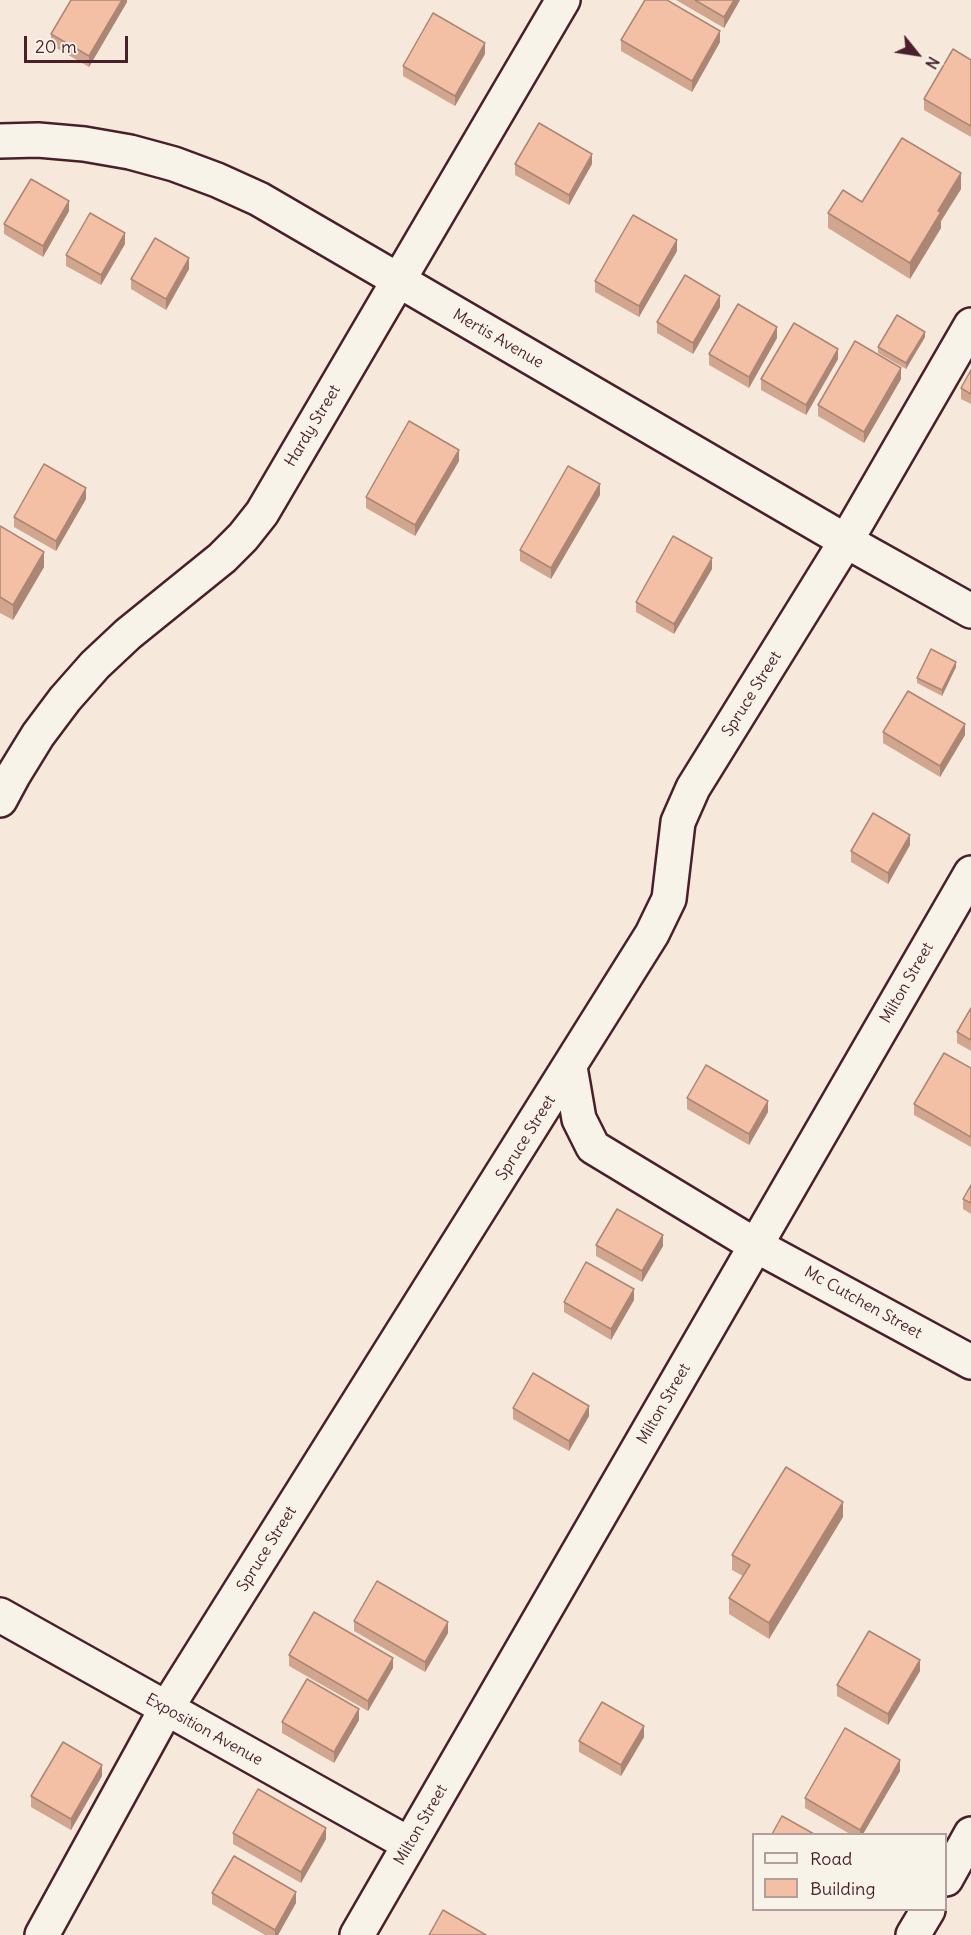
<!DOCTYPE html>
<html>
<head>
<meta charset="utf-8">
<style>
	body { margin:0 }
	#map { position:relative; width:971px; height:1935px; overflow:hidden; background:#f6e9db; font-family:Delius,sans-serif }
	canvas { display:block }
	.legend { position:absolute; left:752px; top:1833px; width:195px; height:78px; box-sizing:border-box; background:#f7f3e8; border:2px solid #b29e9c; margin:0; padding:8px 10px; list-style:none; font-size:18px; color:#4a1f2b }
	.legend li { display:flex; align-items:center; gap:12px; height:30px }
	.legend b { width:30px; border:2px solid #b29e9c }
	.north { position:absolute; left:887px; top:24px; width:60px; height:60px; -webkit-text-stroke:4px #f7f3e8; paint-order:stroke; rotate:120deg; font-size:16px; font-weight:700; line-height:24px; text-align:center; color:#4a1f2b }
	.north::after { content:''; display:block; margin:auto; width:21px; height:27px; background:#4a1f2b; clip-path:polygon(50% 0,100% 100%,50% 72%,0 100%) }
	.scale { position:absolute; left:24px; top:36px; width:104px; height:27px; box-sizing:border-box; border:3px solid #4a1f2b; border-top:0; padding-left:8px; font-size:18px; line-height:21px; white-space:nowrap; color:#4a1f2b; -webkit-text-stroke:4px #f7f3e8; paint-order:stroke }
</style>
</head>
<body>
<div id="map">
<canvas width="971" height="1935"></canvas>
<ul class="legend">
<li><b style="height:8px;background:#f7f3e8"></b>Road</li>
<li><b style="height:16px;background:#f4c0a5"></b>Building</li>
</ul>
<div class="north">N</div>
<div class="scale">20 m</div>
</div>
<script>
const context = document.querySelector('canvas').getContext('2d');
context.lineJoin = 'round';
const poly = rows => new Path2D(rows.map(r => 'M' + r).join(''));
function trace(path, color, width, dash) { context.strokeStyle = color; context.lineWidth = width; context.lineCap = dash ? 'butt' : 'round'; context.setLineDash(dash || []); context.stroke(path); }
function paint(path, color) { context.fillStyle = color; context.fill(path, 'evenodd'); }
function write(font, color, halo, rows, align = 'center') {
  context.font = font + ' Delius,sans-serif'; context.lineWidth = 6; context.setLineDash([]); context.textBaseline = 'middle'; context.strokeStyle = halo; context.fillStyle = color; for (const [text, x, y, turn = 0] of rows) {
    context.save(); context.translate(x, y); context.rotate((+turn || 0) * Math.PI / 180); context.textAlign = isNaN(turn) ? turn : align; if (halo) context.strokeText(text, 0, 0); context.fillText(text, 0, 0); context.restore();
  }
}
const minor = poly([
	[0,141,38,140,84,144,130,152,174,164,217,180,259,199,846,541,971,611],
	[0,800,14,774,38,735,65,699,95,665,128,634,222,558,243,537,262,513,563,0],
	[570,1067,579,1119,593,1147,755,1245,971,1362],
	[0,1615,409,1844],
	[946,1879,971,1834],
	[42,1935,166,1709,652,934,669,899,678,822,693,788,846,541,971,325],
	[357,1935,971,873],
	[913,1935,928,1910]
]);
const wall = poly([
	[127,0,127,2,89,67,51,45,51,34],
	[676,0,740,0,724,28],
	[621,40,720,42,692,92,621,51],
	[485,54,455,106,403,76,403,66],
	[971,60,971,137,924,110,924,99],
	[515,164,592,164,569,205,515,175],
	[961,189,941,221,941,228,910,279,828,228,828,213],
	[69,211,43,257,4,234,4,224],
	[125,244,101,285,66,266,66,255],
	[677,251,639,317,595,292,595,281],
	[189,269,166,310,131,289,131,279],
	[720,307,693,354,657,333,657,322],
	[925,337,906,369,878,353,878,347],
	[777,338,749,388,709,365,709,354],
	[838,359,806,415,761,390,761,379],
	[971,370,971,404,961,399,961,388],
	[901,379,864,443,818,416,818,405],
	[459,461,415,536,366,508,366,497],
	[600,495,551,579,520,561,520,550],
	[86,499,56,551,14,527,14,517],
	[0,526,44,567,13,620,0,613],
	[712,569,674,634,636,612,636,602],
	[956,667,942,696,917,683,917,678],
	[883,732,965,735,940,777,883,743],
	[910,845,888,884,851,862,851,851],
	[971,1008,971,1051,957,1043,957,1032],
	[971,1068,971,1147,914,1115,914,1104],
	[687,1098,768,1112,749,1145,687,1109],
	[971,1185,971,1214,963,1209,963,1199],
	[596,1245,663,1246,642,1282,596,1256],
	[634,1300,611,1340,564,1312,564,1302],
	[513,1408,589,1416,569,1451,513,1419],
	[843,1517,769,1639,729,1614,729,1598,743,1576,732,1570,732,1555],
	[354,1621,448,1633,425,1672,354,1631],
	[289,1655,393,1668,368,1711,289,1666],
	[920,1671,888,1725,837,1696,837,1685],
	[359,1720,334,1763,282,1733,282,1722],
	[644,1737,621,1776,579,1752,579,1741],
	[900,1771,863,1834,850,1834,805,1808,805,1798],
	[102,1776,71,1830,31,1807,31,1796],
	[233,1833,326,1839,301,1883,233,1844],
	[212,1893,296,1903,278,1935,265,1935,212,1904]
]);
const shadedWall = poly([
	[122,0,127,0,127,2,89,67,89,56],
	[734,0,740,0,724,28,724,17],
	[720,31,720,42,692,92,692,81],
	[485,43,485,54,455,106,455,96],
	[592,154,592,164,569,205,569,195],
	[961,173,961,189,941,221,941,228,910,279,910,263,938,211],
	[69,201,69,211,43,257,43,246],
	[125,233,125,244,101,285,101,275],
	[677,240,677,251,639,317,639,306],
	[189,258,189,269,166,310,166,299],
	[720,296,720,307,693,354,693,343],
	[777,327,777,338,749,388,749,377],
	[925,332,925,337,906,369,906,363],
	[838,349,838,359,806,415,806,405],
	[901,368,901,379,864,443,864,432],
	[459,450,459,461,415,536,415,525],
	[600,484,600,495,551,579,551,568],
	[86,488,86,499,56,551,56,541],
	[44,552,44,567,13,620,13,605],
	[712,558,712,569,674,634,674,624],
	[956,662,956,667,942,696,942,690],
	[965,724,965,735,940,777,940,766],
	[910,835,910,845,888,884,888,873],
	[768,1101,768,1112,749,1145,749,1134],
	[663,1235,663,1246,642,1282,642,1271],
	[634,1289,634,1300,611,1340,611,1329],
	[589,1406,589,1416,569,1451,569,1441],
	[843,1502,843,1517,769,1639,769,1623],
	[448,1622,448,1633,425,1672,425,1662],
	[393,1658,393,1668,368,1711,368,1701],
	[920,1660,920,1671,888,1725,888,1714],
	[359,1709,359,1720,334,1763,334,1752],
	[644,1726,644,1737,621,1776,621,1765],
	[900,1760,900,1771,863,1834,860,1834,860,1830],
	[102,1765,102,1776,71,1830,71,1819],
	[326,1828,326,1839,301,1883,301,1872],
	[296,1892,296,1903,278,1935,275,1935,275,1930]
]);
const building = poly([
	[71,0,122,0,89,56,51,34,71,0],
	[645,0,667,0,720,31,692,81,621,40,645,0],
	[695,0,734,0,724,17,695,0],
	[433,13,485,43,455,96,403,66,433,13],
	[953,49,971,60,971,126,924,99,953,49],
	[539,123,592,154,569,195,515,164,539,123],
	[902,138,961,173,938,211,941,212,910,263,828,213,843,190,862,202,902,138],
	[31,179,69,201,43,246,4,224,31,179],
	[90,213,125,233,101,275,66,255,90,213],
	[633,215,677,240,639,306,595,281,633,215],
	[155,238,189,258,166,299,131,279,155,238],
	[685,275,720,296,693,343,657,322,685,275],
	[738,304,777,327,749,377,709,354,738,304],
	[897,315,925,332,906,363,878,347,897,315],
	[794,323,838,349,806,405,761,379,794,323],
	[855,341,901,368,864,432,818,405,855,341],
	[971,370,971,394,961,388,971,370],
	[409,421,459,450,415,525,366,497,409,421],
	[44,464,86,488,56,541,14,517,44,464],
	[568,466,600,484,551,568,520,550,568,466],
	[0,526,44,552,13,605,0,597,0,526],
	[673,536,712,558,674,624,636,602,673,536],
	[931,649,956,662,942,690,917,678,931,649],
	[908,691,965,724,940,766,883,732,908,691],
	[873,813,910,835,888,873,851,851,873,813],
	[971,1008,971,1040,957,1032,971,1008],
	[944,1053,971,1068,971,1137,914,1104,944,1053],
	[706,1065,768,1101,749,1134,687,1098,706,1065],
	[971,1185,971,1203,963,1199,971,1185],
	[617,1209,663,1235,642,1271,596,1245,617,1209],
	[586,1262,634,1289,611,1329,564,1302,586,1262],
	[533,1373,589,1406,569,1441,513,1408,533,1373],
	[786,1467,843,1502,769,1623,729,1598,750,1565,732,1555,786,1467],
	[377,1581,448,1622,425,1662,354,1621,377,1581],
	[314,1612,393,1658,368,1701,289,1655,314,1612],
	[869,1631,920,1660,888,1714,837,1685,869,1631],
	[307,1679,359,1709,334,1752,282,1722,307,1679],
	[602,1702,644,1726,621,1765,579,1741,602,1702],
	[845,1728,900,1760,860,1830,805,1798,845,1728],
	[63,1742,102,1765,71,1819,31,1796,63,1742],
	[258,1789,326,1828,301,1872,233,1833,258,1789],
	[782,1816,814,1834,772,1834,782,1816],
	[234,1856,296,1892,275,1930,212,1893,234,1856],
	[443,1910,486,1935,429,1935,443,1910]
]);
const streetNames = [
	["Mertis Avenue",498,339,30],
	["Hardy Street",313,426,-59],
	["Spruce Street",752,694,-58],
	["Milton Street",907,983,-60],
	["Spruce Street",526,1138,-58],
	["Mc Cutchen Street",863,1303,29],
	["Milton Street",664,1404,-60],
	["Spruce Street",267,1549,-58],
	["Exposition Avenue",204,1730,29],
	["Milton Street",421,1825,-60]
];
trace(minor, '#4a1f2b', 38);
trace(minor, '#f7f3e8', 33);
paint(wall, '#d2a58e');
paint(shadedWall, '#ab8674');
paint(building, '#f4c0a5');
trace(building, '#ab8674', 1.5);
write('16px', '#4a1f2b', '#f7f3e8', streetNames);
</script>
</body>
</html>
